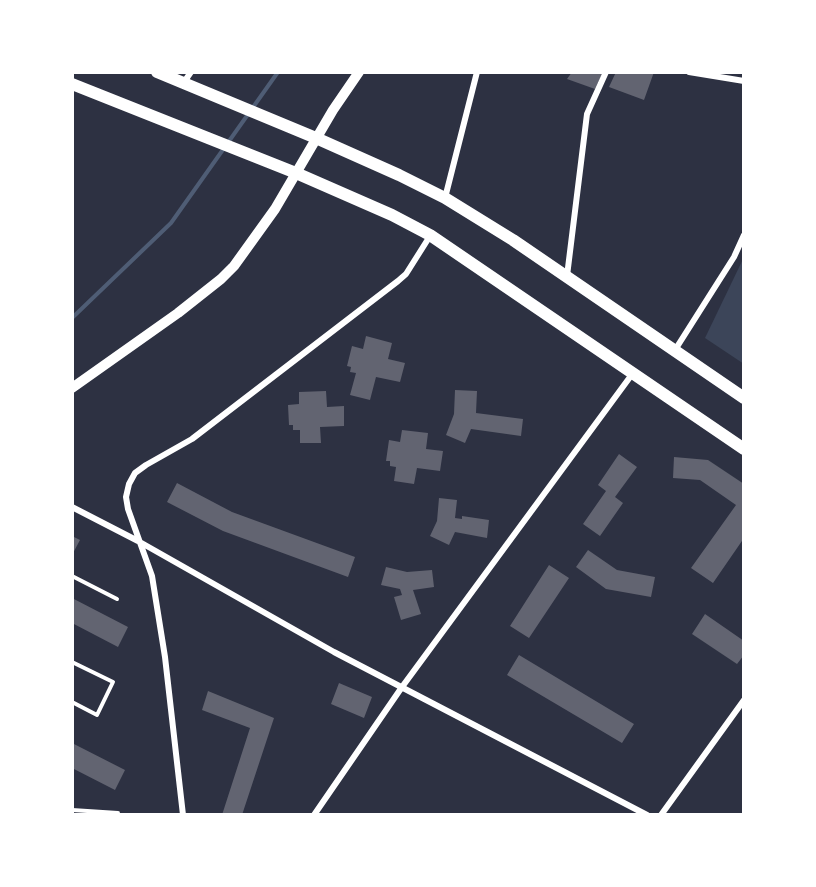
<!DOCTYPE html>
<html>
<head>
<meta charset="utf-8">
<style>
	body { margin:0 }
	#map { position:relative; width:816px; height:887px; overflow:hidden; background:#2d3142; font-family:"Golos Text",sans-serif }
	canvas { display:block }
	.frame { position:absolute; inset:0; border:74px solid #fff; pointer-events:none }
</style>
</head>
<body>
<div id="map">
<canvas width="816" height="887"></canvas>
<div class="frame"></div>
</div>
<script>
const context = document.querySelector('canvas').getContext('2d');
context.lineJoin = 'round';
function paint(path, color) { context.fillStyle = color; context.fill(path, 'evenodd'); }
const poly = rows => new Path2D(rows.map(r => 'M' + r).join(''));
function trace(path, color, width, dash) { context.strokeStyle = color; context.lineWidth = width; context.lineCap = dash ? 'butt' : 'round'; context.setLineDash(dash || []); context.stroke(path); }
const green = poly([
	[744,257,744,364,705,338]
]);
const stream = poly([
	[72,318,171,223,278,72]
]);
const building = poly([
	[572,72,603,72,595,89,567,79],
	[616,72,654,72,644,100,609,87],
	[366,336,392,343,388,359,405,363,400,382,376,377,370,400,350,395,356,373,350,372,351,367,347,366,352,346,363,349],
	[455,390,477,391,476,413,523,419,521,436,471,429,465,443,446,435,454,414],
	[326,391,327,407,344,406,344,426,320,427,321,443,300,443,300,430,293,430,293,425,289,425,288,405,299,404,299,392],
	[402,430,428,433,426,449,443,451,440,471,417,468,414,484,394,481,396,467,390,466,390,461,386,461,389,440,400,442],
	[619,454,637,467,615,497,623,503,600,536,583,524,606,491,598,485],
	[674,457,708,460,744,484,744,538,713,583,691,568,736,505,700,480,673,478],
	[177,483,232,512,355,557,348,577,223,531,167,502],
	[439,498,457,500,455,518,462,519,462,516,489,520,487,538,455,532,449,545,430,536,437,521],
	[72,536,80,540,72,555],
	[588,550,617,570,655,577,651,597,606,589,576,567],
	[549,565,569,578,529,638,510,626],
	[386,567,407,572,432,570,434,587,413,590,421,614,401,620,394,597,402,595,400,589,381,585],
	[72,598,128,627,118,647,72,623],
	[705,614,744,641,744,655,737,664,692,634],
	[519,655,634,724,622,743,507,675],
	[339,683,372,697,364,718,331,704],
	[208,691,274,718,242,815,222,815,250,728,202,710],
	[72,743,125,770,115,790,72,768]
]);
const service = poly([
	[72,576,117,599],
	[72,662,113,682,97,715,72,702],
	[72,810,118,813,117,815]
]);
const minor = poly([
	[689,72,744,81],
	[184,82,191,72],
	[445,198,477,72],
	[567,276,587,114,606,72],
	[675,350,734,257,744,235],
	[72,507,138,541,334,652,647,815],
	[183,815,165,657,152,576,128,509,126,497,129,484,135,473,146,465,192,439,398,281,406,274,430,236],
	[314,815,402,687,633,373],
	[661,815,744,700]
]);
const secondary = poly([
	[72,388,178,313,221,279,234,266,275,209,333,110,359,72]
]);
const primary = poly([
	[157,72,316,138,399,175,445,198,513,240,744,398],
	[72,84,296,173,392,215,430,235,744,449]
]);
paint(green, '#3c4559');
trace(stream, '#4f5d75', 4);
paint(building, '#626471');
trace(service, '#fff', 4);
trace(minor, '#fff', 6);
trace(secondary, '#fff', 10);
trace(primary, '#fff', 12);
</script>
</body>
</html>
